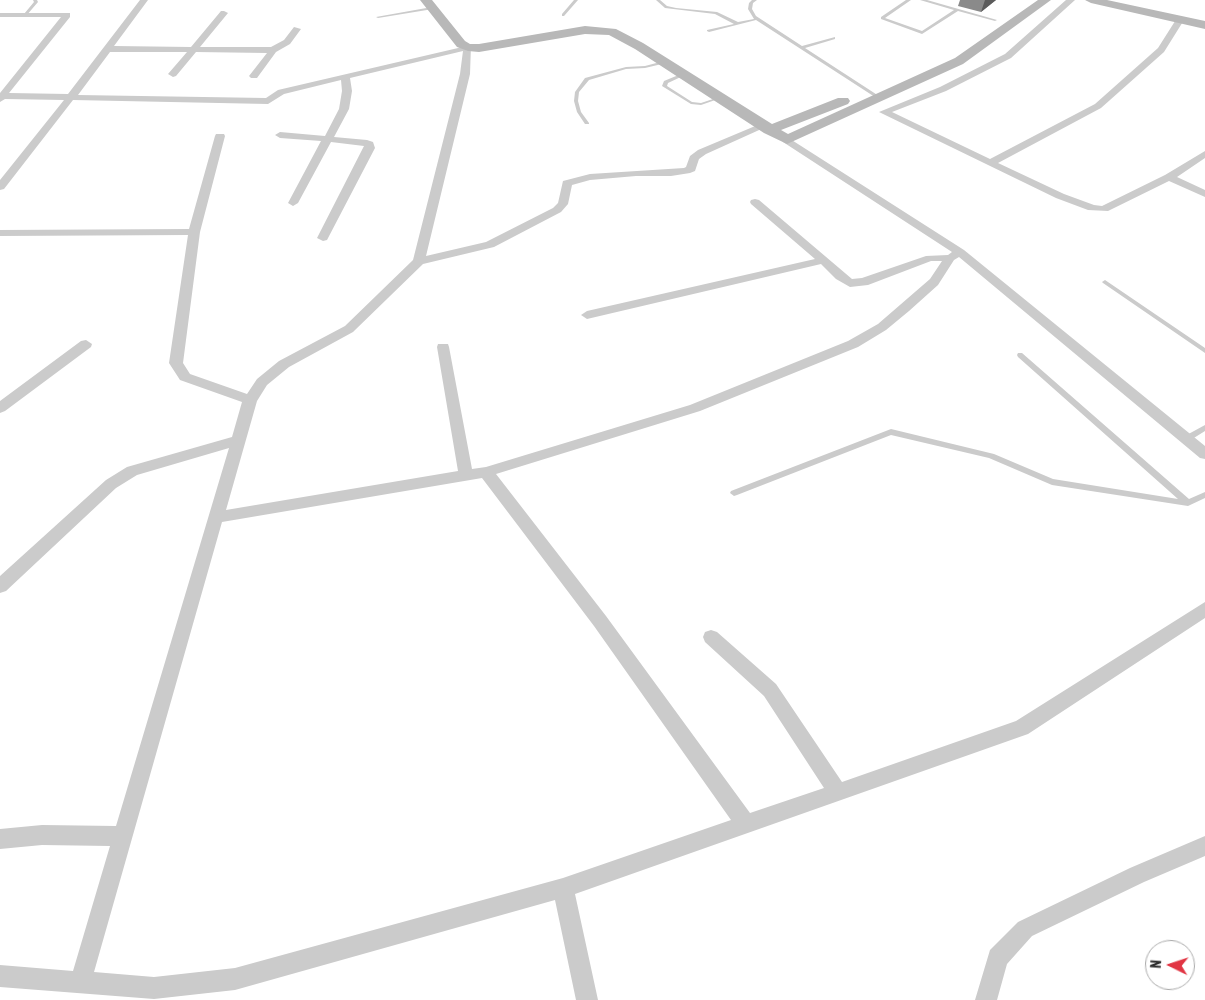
<!DOCTYPE html>
<html>
<head>
<meta charset="utf-8">
<style>
	body { margin:0 }
	#map { position:relative; width:1205px; height:1000px; overflow:hidden; background:#fff; font-family:"Asap Condensed",sans-serif }
	canvas { display:block }
	.north { position:absolute; left:1145px; top:940px; width:50px; height:50px; box-sizing:border-box; background:#fff; border:1px solid #ababab; border-radius:50%; rotate:274deg; font-size:14px; font-weight:700; line-height:20px; text-align:center; color:#2e2e2e }
	.north::after { content:''; display:block; margin:auto; width:18px; height:22px; background:#e13543; clip-path:polygon(50% 0,100% 100%,50% 72%,0 100%) }
</style>
</head>
<body>
<div id="map">
<canvas width="1205" height="1000"></canvas>
<div class="north">N</div>
</div>
<script>
const context = document.querySelector('canvas').getContext('2d');
context.lineJoin = 'round';
const poly = rows => new Path2D(rows.map(r => 'M' + r).join(''));
function paint(path, color) { context.fillStyle = color; context.fill(path, 'evenodd'); }
const lane = poly([
	[33,0,37,0,38,2,26,16,24,16,24,14,34,2,33,0],
	[574,0,578,0,564,16,562,16,562,14,574,0],
	[656,0,660,0,667,6,676,8,717,12,738,22,754,19,748,9,749,3,752,0,757,0,753,3,752,9,756,16,802,46,835,37,835,39,805,48,882,98,878,99,756,20,709,32,707,31,707,30,734,24,715,14,665,8,656,0],
	[906,0,911,0,885,18,922,31,954,10,920,0,927,0,997,20,995,21,958,11,922,34,881,19,881,17,906,0],
	[432,7,434,8,433,9,378,18,376,17,432,7],
	[664,61,666,61,666,63,645,68,626,69,589,80,579,92,578,101,581,112,589,123,589,124,585,124,577,112,574,101,575,92,585,78,626,67,645,66,664,61],
	[681,74,685,75,668,83,667,86,692,102,701,103,719,97,721,98,701,105,691,104,662,86,664,81,681,74],
	[1105,280,1205,348,1205,353,1103,283,1102,282,1105,280],
	[1018,353,1022,353,1189,499,1205,492,1205,498,1188,506,1052,485,989,458,891,435,737,495,734,496,730,493,731,491,891,429,994,454,1053,479,1178,499,1018,357,1017,355,1018,353],
	[1205,425,1205,431,1189,441,1183,441,1182,439,1183,437,1205,425]
]);
const street = poly([
	[140,0,148,0,114,46,191,47,221,11,224,11,228,13,200,47,271,47,284,40,294,27,301,29,290,44,276,52,257,78,251,78,249,76,267,53,196,52,176,76,173,77,168,74,187,52,110,52,78,95,266,98,278,90,471,45,470,74,426,256,486,242,553,208,558,203,563,181,590,174,684,168,686,167,690,156,698,150,760,124,766,124,768,126,706,154,699,159,695,171,690,173,671,176,636,176,590,180,572,185,568,204,561,212,494,247,423,264,353,332,289,367,267,385,257,401,226,510,458,471,437,347,438,344,448,344,449,347,472,469,486,467,690,405,848,341,878,324,930,279,942,261,931,261,868,285,850,287,836,279,821,264,587,319,581,315,587,311,815,259,751,204,750,202,751,200,755,199,759,200,852,279,862,278,926,256,948,255,952,252,783,142,782,140,787,137,964,250,1205,446,1205,459,1200,458,959,257,954,260,938,285,909,311,886,330,858,347,700,411,496,474,606,616,750,813,824,788,764,696,705,642,703,637,705,632,711,630,717,632,776,684,842,782,1016,721,1205,602,1205,618,1028,734,575,894,598,1000,576,1000,555,900,235,990,154,999,0,987,0,965,73,971,110,846,42,845,0,849,0,829,42,825,116,826,229,448,137,475,116,488,6,591,0,593,0,576,106,480,127,467,232,437,242,402,180,380,169,363,188,235,0,236,0,230,189,229,215,136,216,134,224,134,225,136,200,232,183,363,190,374,247,394,257,379,279,361,345,326,413,260,460,74,463,51,350,78,352,91,349,109,334,137,367,140,373,142,375,148,327,240,323,241,317,238,364,146,331,142,298,203,293,206,288,203,321,141,280,138,275,135,280,132,325,136,339,109,342,91,341,80,284,94,268,104,73,100,4,189,0,190,0,180,64,100,5,99,0,102,0,93,61,17,0,17,0,13,70,13,70,17,9,93,68,94,140,0],
	[482,478,594,626,731,820,563,878,235,968,154,977,94,972,222,522,482,478],
	[1066,0,1075,0,1011,58,946,91,892,112,990,159,1095,104,1158,48,1177,18,1183,18,1184,20,1164,52,1101,108,998,163,1064,194,1094,205,1102,206,1165,175,1205,151,1205,158,1177,177,1205,190,1205,197,1169,181,1108,211,1088,210,1056,198,879,112,940,87,1005,54,1066,0],
	[86,340,92,344,91,347,5,411,0,413,0,401,81,341,86,340],
	[1205,836,1205,856,1144,882,1032,936,1007,964,997,1000,975,1000,990,950,1018,922,1130,868,1205,836]
]);
const secondary = poly([
	[420,0,432,0,465,41,470,44,479,44,585,26,616,29,643,43,772,124,838,98,848,98,850,101,848,104,781,130,788,134,955,58,1038,0,1051,0,963,64,787,144,764,133,635,49,609,35,585,34,479,52,468,51,457,47,420,0],
	[1085,0,1107,0,1205,21,1205,29,1091,3,1085,0]
]);
const wall = poly([
	[960,0,996,0,981,12,958,6]
]);
const shadedWall = poly([
	[985,0,996,0,981,12]
]);
paint(lane, '#cbcbcb');
paint(street, '#cbcbcb');
paint(secondary, '#b8b8b8');
paint(wall, '#8a8a8a');
paint(shadedWall, '#5b5b5b');
</script>
</body>
</html>
